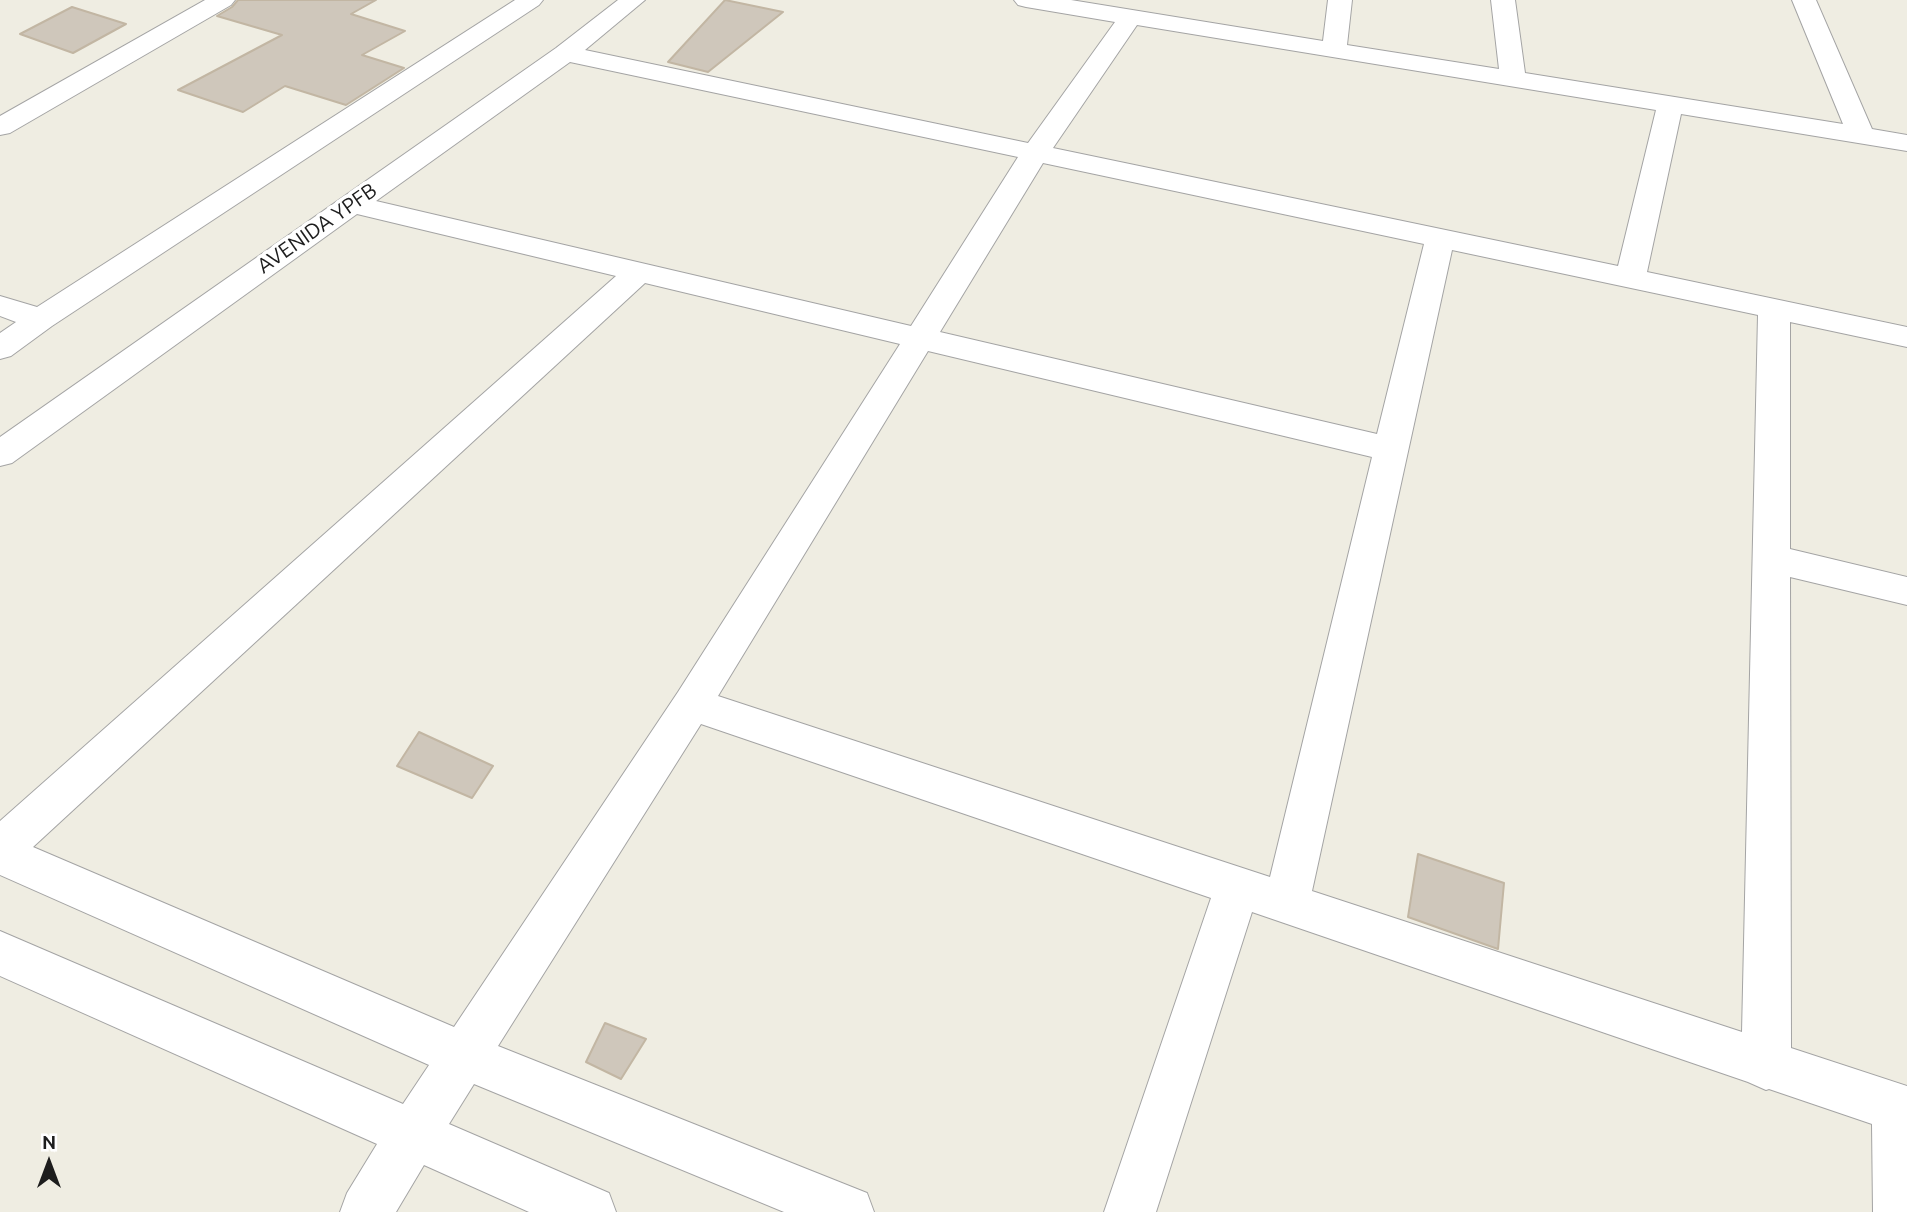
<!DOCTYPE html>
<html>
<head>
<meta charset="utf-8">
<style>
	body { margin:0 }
	#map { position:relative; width:1907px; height:1212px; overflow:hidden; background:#efede2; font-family:Ubuntu,sans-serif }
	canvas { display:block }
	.north { position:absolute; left:14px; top:1128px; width:70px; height:70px; -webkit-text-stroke:5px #fff; paint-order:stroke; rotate:0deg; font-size:19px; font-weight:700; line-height:28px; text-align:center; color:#1d1d1d }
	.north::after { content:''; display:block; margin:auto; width:24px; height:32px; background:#1d1d1d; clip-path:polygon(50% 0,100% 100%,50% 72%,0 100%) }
</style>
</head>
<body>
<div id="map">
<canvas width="1907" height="1212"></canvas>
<div class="north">N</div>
</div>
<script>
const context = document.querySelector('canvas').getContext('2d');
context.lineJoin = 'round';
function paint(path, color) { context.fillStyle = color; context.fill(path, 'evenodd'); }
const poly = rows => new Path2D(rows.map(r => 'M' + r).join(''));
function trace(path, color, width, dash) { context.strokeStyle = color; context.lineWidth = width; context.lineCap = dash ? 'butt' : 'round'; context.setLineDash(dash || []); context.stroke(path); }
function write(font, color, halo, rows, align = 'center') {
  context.font = font + ' Ubuntu,sans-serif'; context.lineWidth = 7; context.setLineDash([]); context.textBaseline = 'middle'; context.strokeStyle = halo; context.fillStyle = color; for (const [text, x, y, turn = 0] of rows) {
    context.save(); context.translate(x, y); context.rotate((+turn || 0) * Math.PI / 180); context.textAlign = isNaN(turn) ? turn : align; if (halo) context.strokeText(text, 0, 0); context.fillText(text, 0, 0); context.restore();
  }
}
const building = poly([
	[238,0,376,0,351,14,405,31,362,55,404,68,346,105,285,86,243,112,178,90,282,35,217,16,232,7,238,0],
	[725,0,783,12,708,72,668,62,725,0],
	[72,7,126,24,73,53,20,34,72,7],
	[419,732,493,766,472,798,397,766,419,732],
	[1418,854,1504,883,1498,949,1408,917,1418,854],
	[605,1023,646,1039,621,1079,586,1062,605,1023]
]);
const minor = poly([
	[205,0,235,0,231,5,10,133,0,135,0,116,205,0],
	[515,0,543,0,539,5,52,326,11,356,0,359,0,333,16,322,0,316,0,296,37,307,515,0],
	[618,0,645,0,585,50,1028,143,1115,22,1026,7,1018,5,1014,0,1071,0,1323,41,1328,0,1352,0,1347,45,1499,69,1491,0,1515,0,1525,73,1843,124,1792,0,1816,0,1872,129,1907,135,1907,151,1681,114,1647,272,1907,327,1907,347,1790,322,1790,549,1907,577,1907,605,1790,577,1791,1048,1907,1086,1907,1212,1873,1212,1872,1124,1769,1089,1766,1090,1748,1082,1252,912,1156,1212,1104,1212,1211,898,701,724,498,1046,867,1193,874,1212,784,1212,474,1084,449,1124,609,1193,616,1212,529,1212,424,1165,396,1212,340,1212,347,1193,377,1144,0,976,0,931,403,1104,429,1065,0,875,0,821,616,276,357,214,12,463,0,466,0,437,556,48,618,0],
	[1137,25,1656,110,1618,266,1053,148,1137,25],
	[570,62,1018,157,911,326,376,201,570,62],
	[1043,163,1424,244,1377,434,940,332,1043,163],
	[1452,250,1758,315,1742,1032,1312,891,1452,250],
	[645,283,900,344,678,692,454,1027,33,847,645,283],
	[928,351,1372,457,1270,877,718,696,928,351]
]);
const farStreetnames = [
	["AVENIDA YPFB",317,228,-35]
];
paint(building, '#cfc7bb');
trace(building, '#c2b6a3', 2);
trace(minor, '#a4a4a4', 2);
paint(minor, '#fff');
write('21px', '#1d1d1d', '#fff', farStreetnames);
</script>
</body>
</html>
